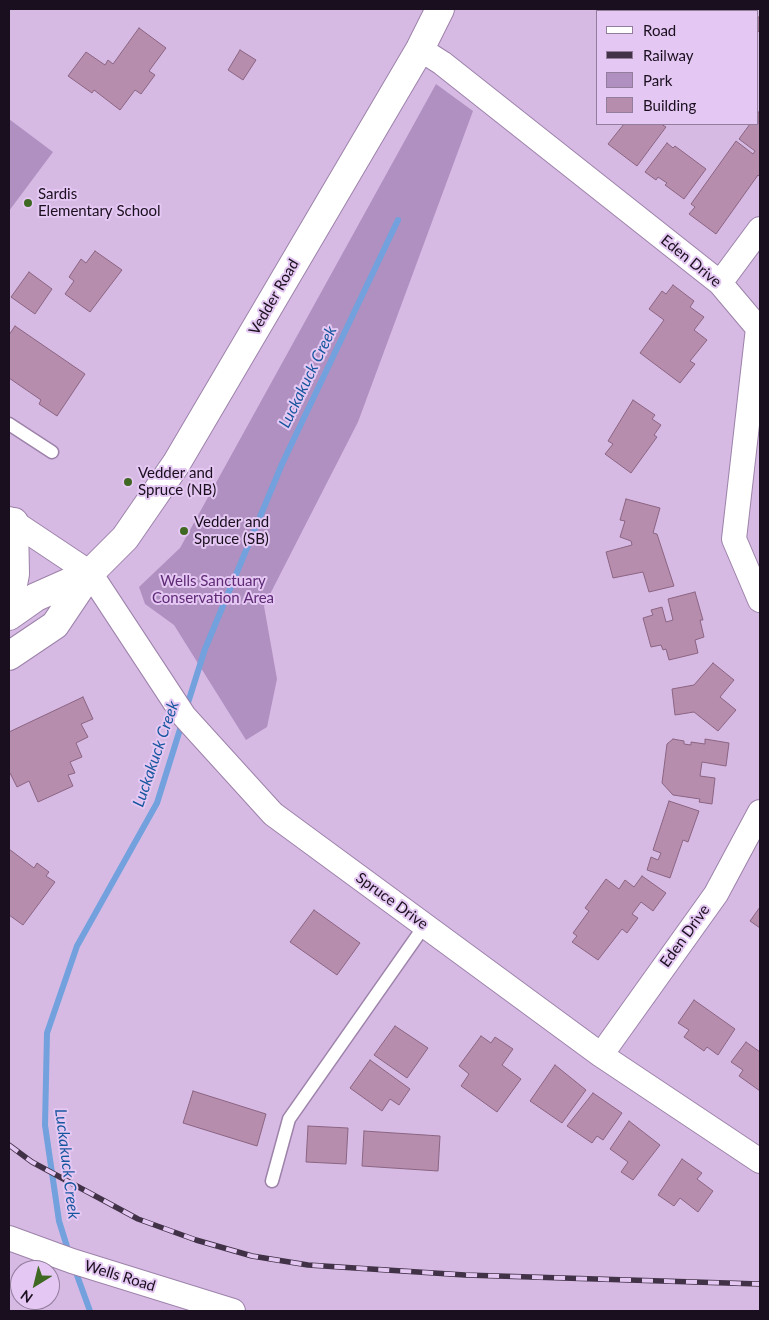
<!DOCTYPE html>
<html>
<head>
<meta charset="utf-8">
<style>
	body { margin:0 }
	#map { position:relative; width:769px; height:1320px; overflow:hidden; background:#d6bae4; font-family:Lato,sans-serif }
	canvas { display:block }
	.frame { position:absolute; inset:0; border:10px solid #1a0f1e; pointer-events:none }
	.legend { position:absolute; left:596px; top:10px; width:162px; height:115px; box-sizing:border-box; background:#e4c7f2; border:1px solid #937d9d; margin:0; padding:6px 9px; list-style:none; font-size:15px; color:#1a0f1e }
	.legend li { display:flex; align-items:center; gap:10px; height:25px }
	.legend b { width:25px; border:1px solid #937d9d }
	.north { position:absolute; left:10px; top:1260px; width:50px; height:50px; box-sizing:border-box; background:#e4c7f2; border:1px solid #937d9d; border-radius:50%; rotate:216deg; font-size:14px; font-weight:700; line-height:20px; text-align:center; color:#1a0f1e }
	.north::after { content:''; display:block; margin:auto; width:18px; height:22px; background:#3f6823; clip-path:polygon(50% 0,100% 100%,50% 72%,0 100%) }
</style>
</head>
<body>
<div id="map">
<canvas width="769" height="1320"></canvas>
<div class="frame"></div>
<ul class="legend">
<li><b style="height:6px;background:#fff"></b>Road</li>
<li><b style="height:6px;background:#413247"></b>Railway</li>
<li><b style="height:14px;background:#b090c0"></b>Park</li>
<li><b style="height:14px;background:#b68dad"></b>Building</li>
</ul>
<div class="north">N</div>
</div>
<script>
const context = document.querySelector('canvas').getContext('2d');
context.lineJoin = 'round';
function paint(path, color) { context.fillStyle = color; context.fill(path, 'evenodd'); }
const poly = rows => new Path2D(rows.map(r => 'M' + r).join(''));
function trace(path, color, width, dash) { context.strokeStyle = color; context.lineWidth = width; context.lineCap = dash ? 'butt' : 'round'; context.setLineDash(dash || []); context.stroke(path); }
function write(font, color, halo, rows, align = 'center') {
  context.font = font + ' Lato,sans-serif'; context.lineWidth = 4; context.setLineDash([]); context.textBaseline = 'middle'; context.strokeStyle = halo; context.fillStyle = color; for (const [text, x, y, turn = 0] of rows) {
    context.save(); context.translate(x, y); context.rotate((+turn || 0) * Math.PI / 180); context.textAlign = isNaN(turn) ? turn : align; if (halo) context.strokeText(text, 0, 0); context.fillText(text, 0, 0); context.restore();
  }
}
const green = poly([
	[436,84,473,111,358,422,264,606,277,679,267,727,246,740,174,625,145,604,139,587,180,548],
	[9,119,53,152,9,211]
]);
const stream = poly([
	[186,709,205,649,282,464,398,220],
	[69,1253,59,1221,45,1125,47,1033,77,946,157,803,182,723],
	[74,1267,90,1311]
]);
const building = poly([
	[717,9,755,9,753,11,715,11,717,9],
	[760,15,760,33,758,31,758,18,760,15],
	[139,28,166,48,149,71,155,75,141,94,135,90,120,110,94,90,92,93,68,76,86,52,105,65,108,60,113,64,139,28],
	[240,50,256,60,243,80,228,70,240,50],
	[760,110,760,177,758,175,716,234,689,214,695,207,691,204,736,141,753,154,755,151,739,139,750,124,758,124,758,113,760,110],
	[624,124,661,124,666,127,637,166,608,144,624,124],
	[667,143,673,148,675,146,706,169,684,199,665,185,667,183,658,177,656,180,645,172,667,143],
	[95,251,122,270,90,312,65,294,74,281,69,277,81,259,86,263,95,251],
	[29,272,52,289,35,314,11,297,29,272],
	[673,285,694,301,690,307,704,317,694,330,707,340,690,361,695,364,680,383,640,353,664,320,649,309,662,291,666,294,673,285],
	[15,326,85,374,57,416,39,404,41,400,9,378,9,335,15,326],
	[633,400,655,415,652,419,661,425,654,435,657,437,631,473,605,454,613,444,608,441,633,400],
	[626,499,660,508,653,533,657,534,674,586,649,592,643,572,613,578,606,552,632,545,631,541,620,537,625,521,620,520,626,499],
	[695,592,703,620,700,620,704,637,695,640,698,653,669,660,666,649,663,650,661,645,651,647,643,618,653,615,651,610,662,607,666,622,673,620,668,599,695,592],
	[713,663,734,680,720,697,736,710,718,731,694,712,675,715,672,689,694,685,713,663],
	[83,697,93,719,81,724,88,737,76,743,82,757,70,762,75,773,68,775,73,786,38,802,29,781,17,787,10,773,9,774,9,732,83,697],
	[673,739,684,741,684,744,691,745,691,742,705,744,705,739,729,743,726,766,702,762,700,776,715,778,712,804,699,802,700,799,673,795,662,783,667,744,673,739],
	[669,801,699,811,688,842,683,840,670,878,647,870,651,857,658,860,661,853,653,850,669,801],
	[9,849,34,868,37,863,49,872,46,876,55,882,23,925,9,915,9,849],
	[642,876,666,893,653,911,641,902,632,914,638,918,627,933,622,929,598,960,572,942,577,936,573,933,589,911,585,908,606,879,619,889,625,880,634,887,642,876],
	[760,907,760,928,750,921,760,907],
	[314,910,360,943,337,975,290,942,314,910],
	[694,1000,735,1029,718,1055,707,1047,704,1051,684,1037,689,1030,678,1023,694,1000],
	[395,1026,428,1048,407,1078,374,1055,395,1026],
	[481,1036,491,1043,495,1037,513,1049,502,1065,521,1079,497,1112,461,1086,469,1074,459,1066,481,1036],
	[746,1042,760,1052,760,1091,739,1076,743,1070,731,1062,746,1042],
	[370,1060,410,1089,399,1105,390,1099,382,1111,350,1088,370,1060],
	[555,1065,586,1090,562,1123,530,1101,555,1065],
	[193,1091,266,1114,257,1146,183,1123,193,1091],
	[593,1093,622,1113,603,1140,597,1136,592,1143,567,1126,593,1093],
	[629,1121,660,1145,633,1180,621,1172,628,1162,610,1149,629,1121],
	[308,1126,348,1128,346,1164,306,1162,308,1126],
	[364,1131,440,1136,438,1171,362,1166,364,1131],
	[682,1159,702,1173,697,1179,713,1191,698,1212,680,1198,674,1206,658,1195,682,1159]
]);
const service = poly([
	[9,424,52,452],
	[272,1181,289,1119,425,925]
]);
const minor = poly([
	[420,49,442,63,720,283,758,328,734,539,760,600],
	[720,283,760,229],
	[9,519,90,573,184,716,273,814,601,1055,760,1161],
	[601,1055,716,894,760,812],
	[9,1238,72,1261,233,1311]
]);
const secondary = poly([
	[9,606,15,574,14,522],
	[9,616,36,597,90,573],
	[9,656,55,625,90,573,125,538,176,464,420,49,440,9]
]);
const rail = poly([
	[9,1145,32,1162,138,1219,196,1240,252,1256,308,1265,465,1275,760,1284]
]);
const markers = [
	[28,203,5,"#3f6823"],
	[128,482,5,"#3f6823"],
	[184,531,5,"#3f6823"]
];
const poiNames = [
	["Sardis",38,194],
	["Elementary School",38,211],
	["Vedder and",138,473],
	["Spruce (NB)",138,490],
	["Vedder and",194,522],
	["Spruce (SB)",194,539]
];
const streetNames = [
	["Eden Drive",691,261,39],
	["Vedder Road",274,297,-60],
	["Spruce Drive",392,901,36],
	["Eden Drive",685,936,-54],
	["Wells Road",120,1276,17]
];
const parkNames = [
	["Wells Sanctuary",213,581],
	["Conservation Area",213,598]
];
const waterNames = [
	["Luckakuck Creek",308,377,-64],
	["Luckakuck Creek",156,754,-71],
	["Luckakuck Creek",67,1164,83]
];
paint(green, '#b090c0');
trace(stream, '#72a1dd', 6);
paint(building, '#b68dad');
trace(building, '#8b6482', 1);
trace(service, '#9d82aa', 15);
trace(minor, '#9d82aa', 26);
trace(secondary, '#9d82aa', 30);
trace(service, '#fff', 12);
trace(minor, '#fff', 24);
trace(secondary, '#fff', 28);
trace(rail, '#413247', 5.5);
trace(rail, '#e4c7f2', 4, [11]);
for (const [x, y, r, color] of markers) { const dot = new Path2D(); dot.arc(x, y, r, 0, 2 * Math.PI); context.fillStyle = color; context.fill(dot); trace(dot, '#e4c7f2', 2); }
write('15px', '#1a0f1e', '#e4c7f2', poiNames, 'left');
write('15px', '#1a0f1e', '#e4c7f2', streetNames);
write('15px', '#5f2a76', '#e4c7f2', parkNames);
write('italic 16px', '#16569e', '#e4c7f2', waterNames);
</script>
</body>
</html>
